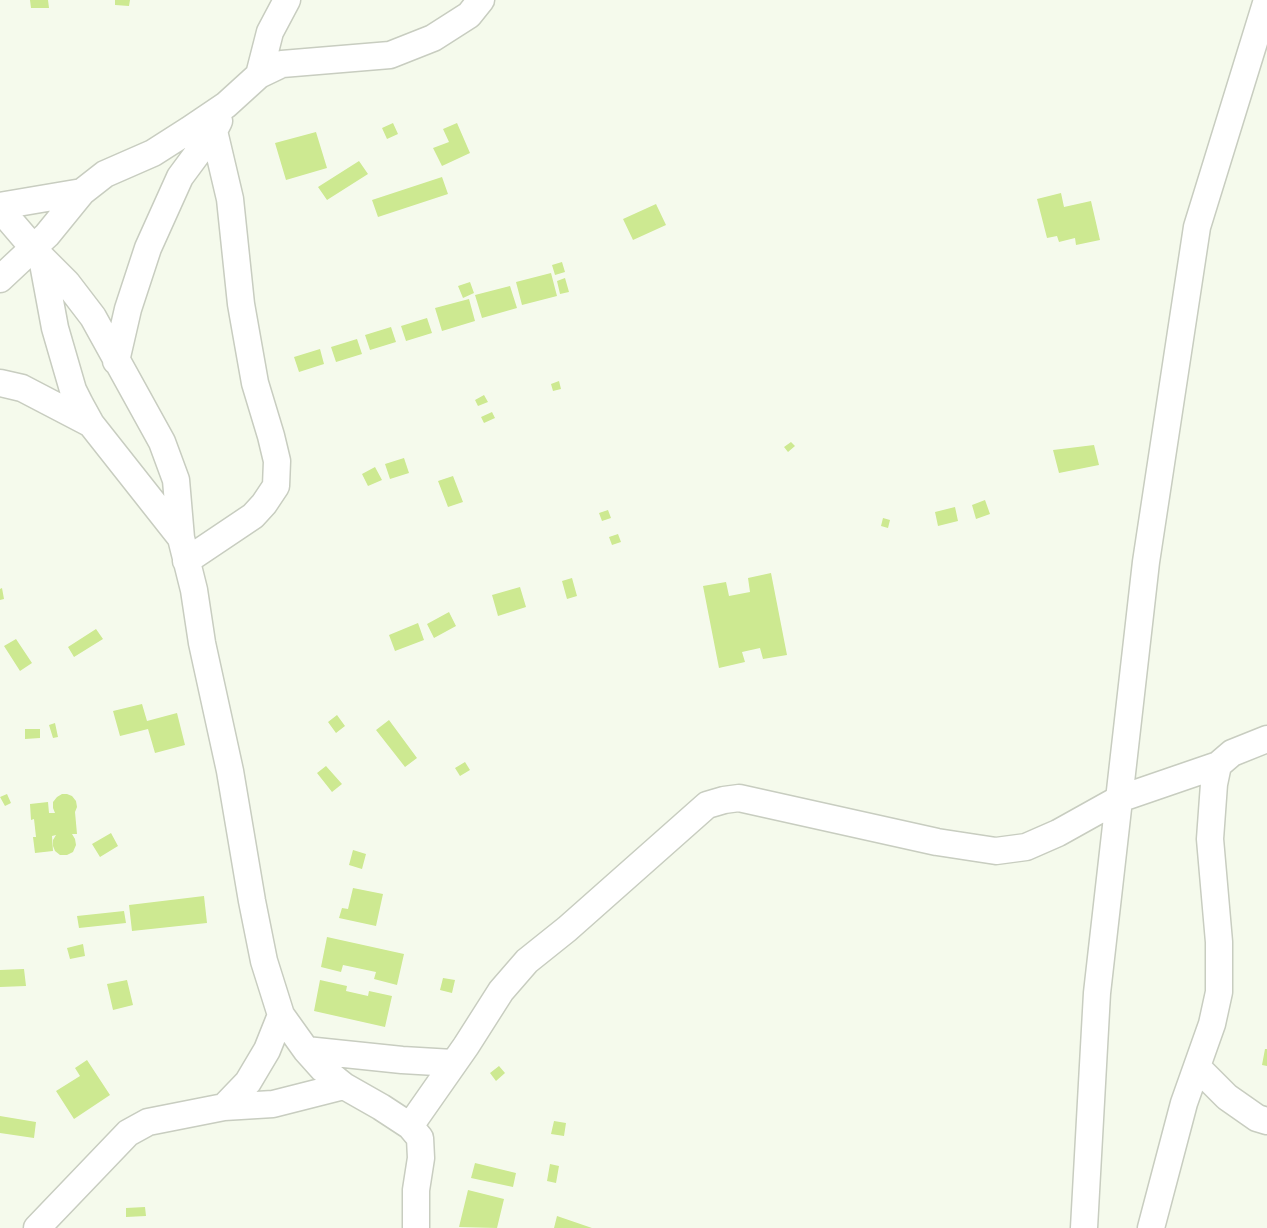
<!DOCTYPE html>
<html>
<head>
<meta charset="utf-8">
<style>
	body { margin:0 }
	canvas { display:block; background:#f5faec }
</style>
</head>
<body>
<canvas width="1267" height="1228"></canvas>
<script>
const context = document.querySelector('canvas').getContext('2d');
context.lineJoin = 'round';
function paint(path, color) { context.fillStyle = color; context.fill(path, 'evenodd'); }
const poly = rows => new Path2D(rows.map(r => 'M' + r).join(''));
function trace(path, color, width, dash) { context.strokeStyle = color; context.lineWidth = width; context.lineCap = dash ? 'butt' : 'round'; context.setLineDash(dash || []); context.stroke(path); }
const building = poly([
	[30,0,48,0,49,8,31,8],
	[115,0,130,0,129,6,115,5],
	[393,123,398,134,387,139,382,128],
	[457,123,470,153,442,166,433,148,449,142,443,129],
	[316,132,327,168,286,180,275,143],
	[359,161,368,174,327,200,318,187],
	[442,177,448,194,378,217,372,200],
	[1061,193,1064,207,1091,201,1100,240,1076,245,1075,238,1059,242,1057,236,1047,238,1037,199],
	[656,204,666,225,633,240,623,219],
	[562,262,565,272,555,275,552,265],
	[551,273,557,296,522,305,516,282],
	[565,278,569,292,560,294,557,281],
	[470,282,474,293,463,298,458,286],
	[510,286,517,308,482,318,475,295],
	[469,299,475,321,442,331,435,308],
	[427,318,432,333,406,341,401,326],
	[391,327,396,342,370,350,365,335],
	[357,339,362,354,336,362,331,347],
	[320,349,324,364,299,372,294,357],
	[559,381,561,389,553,391,551,384],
	[484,395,488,402,478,406,475,400],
	[492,412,495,418,484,423,481,417],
	[791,442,795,446,788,452,784,447],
	[1094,445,1099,465,1059,473,1053,450],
	[404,458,409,473,390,479,385,464],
	[375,467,382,480,368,486,362,474],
	[453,476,463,502,448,507,438,481],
	[985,500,990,514,976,519,972,505],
	[955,507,958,521,938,526,935,512],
	[608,510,611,518,602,521,599,513],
	[883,518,890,520,888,528,881,526],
	[618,534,621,542,612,545,609,537],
	[771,573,787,655,763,659,760,648,742,652,745,662,719,668,703,586,726,582,729,596,750,592,748,578],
	[572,578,577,596,567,599,562,581],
	[520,587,526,607,498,616,492,595],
	[2,588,4,599,0,600,0,589],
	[449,612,456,626,434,638,427,624],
	[418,623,424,640,395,651,389,635],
	[96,629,103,639,74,657,68,647],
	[16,639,32,663,20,671,4,646],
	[142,704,147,721,177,713,185,745,155,753,148,729,120,736,113,711],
	[337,715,345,726,336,733,328,722],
	[389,720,417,758,405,767,376,730],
	[55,723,58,737,53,738,49,725],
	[25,729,40,729,40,738,25,739],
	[465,762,470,770,460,776,455,768],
	[326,766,342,784,332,792,317,773],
	[7,794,11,803,5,806,0,797],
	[62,794,67,794,72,796,76,801,77,807,75,812,77,834,72,834,75,839,76,845,73,852,67,855,60,855,55,851,53,846,53,840,56,835,52,836,53,851,35,853,33,837,36,837,34,819,31,820,30,804,48,802,49,813,55,813,53,808,53,802,57,797],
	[111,833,118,846,100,857,92,844],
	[353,850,366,854,362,869,349,865],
	[353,888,383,894,376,926,339,918,342,908,348,909],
	[204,896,207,923,132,931,129,905],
	[124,911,126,923,79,928,77,916],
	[327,937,404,954,397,985,374,979,376,972,343,965,341,972,321,967],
	[83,944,85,956,70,959,67,948],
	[24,969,26,986,0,987,0,970],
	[443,978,455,980,452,993,440,990],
	[127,980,133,1005,113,1010,107,984],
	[320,980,347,986,346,991,368,996,369,991,392,996,385,1027,314,1011],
	[1265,1049,1267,1049,1267,1066,1262,1065],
	[87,1060,110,1095,74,1119,56,1091,80,1076,75,1068],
	[499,1066,505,1073,496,1081,490,1073],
	[0,1116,36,1122,34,1138,0,1133],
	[554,1121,566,1123,564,1136,551,1134],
	[475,1163,516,1173,513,1187,471,1178],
	[550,1164,559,1166,556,1183,547,1181],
	[468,1190,504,1199,497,1228,459,1227],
	[145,1207,146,1216,126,1217,126,1208],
	[557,1216,592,1228,554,1228]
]);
const street = poly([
	[259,75,270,32,287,0],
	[0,206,82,192],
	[0,209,42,258,55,328,73,390,80,404,91,424,181,538,194,590,202,643,230,771,252,901,264,961,281,1015,306,1050,323,1069,344,1086,381,1107,410,1126,420,1138,421,1158,416,1190,416,1228],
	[42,258,67,283,93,317,162,442,176,480,181,538],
	[0,279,47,235,82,192,105,174,153,153,189,130,226,105,259,75,282,64,390,55,433,38,469,15,481,0],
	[116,361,128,309,148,248,180,177,214,131,219,121],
	[0,383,22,388,91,424],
	[186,561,253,516,264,504,276,486,277,461,271,436,255,383,241,304,230,199,214,131],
	[306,1050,402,1060,453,1063],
	[1197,1067,1227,1097,1257,1118,1267,1121],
	[224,1107,248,1082,267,1050,281,1015],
	[410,1126,466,1046,501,991,527,961,567,929,707,805,724,800,739,798,937,842,996,851,1026,847,1058,833,1119,799,1218,765,1232,753,1267,739],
	[37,1228,128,1133,148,1122,224,1107,273,1104,344,1086],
	[1084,1228,1097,993,1146,562,1197,227,1267,0],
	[1151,1228,1184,1103,1212,1024,1219,992,1219,942,1210,839,1214,784,1218,765]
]);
paint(building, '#cde991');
trace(street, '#c8cdc0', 29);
trace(street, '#fff', 26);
</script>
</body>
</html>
